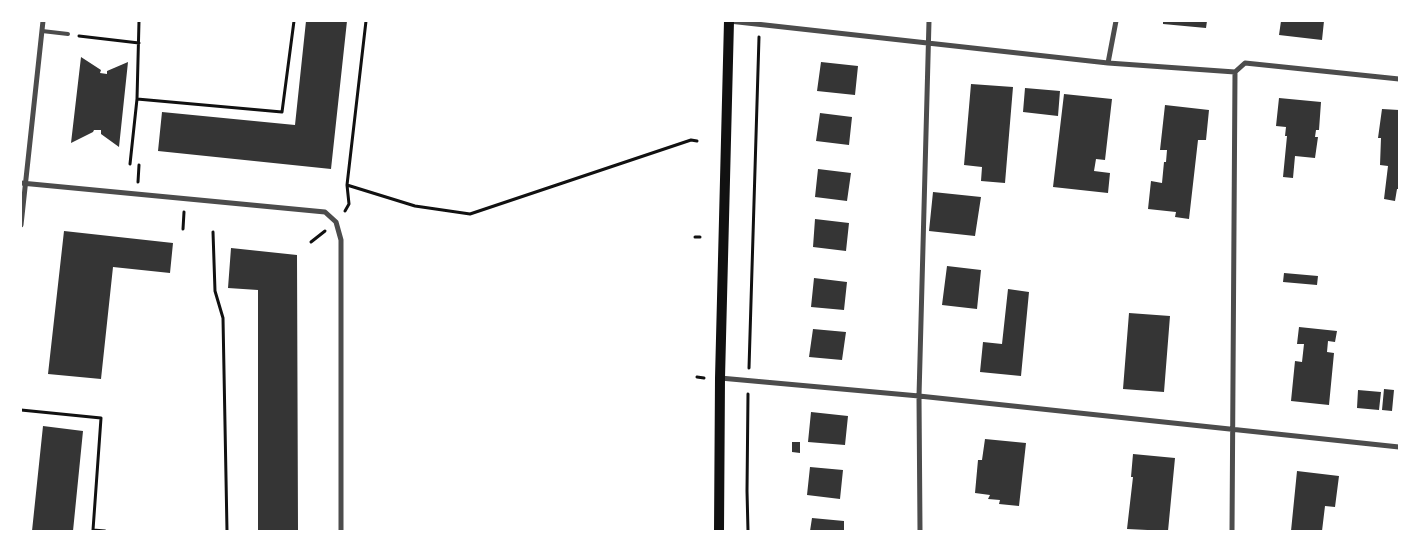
<!DOCTYPE html>
<html>
<head>
<meta charset="utf-8">
<style>
	body { margin:0 }
	#map { position:relative; width:1420px; height:552px; overflow:hidden; background:#fff; font-family:"Alegreya Sans",sans-serif }
	canvas { display:block }
	.frame { position:absolute; inset:0; border:22px solid #fff; pointer-events:none }
</style>
</head>
<body>
<div id="map">
<canvas width="1420" height="552"></canvas>
<div class="frame"></div>
</div>
<script>
const context = document.querySelector('canvas').getContext('2d');
context.lineJoin = 'round';
function paint(path, color) { context.fillStyle = color; context.fill(path, 'evenodd'); }
const poly = rows => new Path2D(rows.map(r => 'M' + r).join(''));
function trace(path, color, width, dash) { context.strokeStyle = color; context.lineWidth = width; context.lineCap = dash ? 'butt' : 'round'; context.setLineDash(dash || []); context.stroke(path); }
const building = poly([
	[306,21,347,21,331,169,158,151,162,112,295,125],
	[1163,21,1207,21,1206,28,1163,24],
	[1281,21,1324,21,1322,40,1279,35],
	[81,57,101,70,100,73,107,74,107,71,128,62,119,147,101,134,101,130,94,130,93,132,71,143],
	[821,62,858,66,855,95,817,91],
	[971,84,1013,87,1005,183,981,181,982,167,964,165],
	[1025,88,1060,91,1058,116,1023,112],
	[1064,94,1112,99,1105,160,1096,159,1094,171,1110,173,1108,193,1053,187],
	[1279,98,1321,102,1319,130,1316,130,1315,137,1318,137,1315,158,1295,156,1293,178,1283,177,1287,136,1285,136,1286,127,1276,126],
	[1165,105,1209,110,1206,140,1198,140,1189,219,1175,217,1176,212,1148,209,1151,181,1162,183,1164,162,1166,162,1167,150,1160,150],
	[1382,109,1399,110,1399,189,1397,189,1395,201,1384,199,1388,166,1380,165,1381,138,1378,138],
	[820,113,852,117,849,145,816,141],
	[818,169,851,173,847,201,815,197],
	[933,192,981,197,975,236,929,231],
	[815,219,849,223,846,251,813,247],
	[64,231,173,243,170,273,113,267,101,379,48,374],
	[231,248,297,255,298,531,258,531,258,290,228,288],
	[947,266,981,270,977,309,942,305],
	[1284,273,1318,276,1317,285,1283,282],
	[814,278,847,282,844,310,811,307],
	[1008,289,1029,292,1021,376,980,372,983,342,1002,344],
	[1129,313,1170,316,1164,392,1123,389],
	[1299,327,1337,331,1335,342,1328,341,1327,352,1334,353,1329,405,1291,401,1295,361,1302,362,1304,344,1297,344],
	[813,329,846,332,842,360,809,357],
	[1384,389,1394,390,1392,411,1382,410],
	[1358,390,1381,392,1379,410,1357,408],
	[811,412,848,416,845,445,808,442],
	[43,426,83,431,73,531,32,531],
	[985,439,1026,443,1019,506,999,504,1000,500,988,499,990,495,975,493,978,460,982,460],
	[792,442,800,442,800,453,792,452],
	[1133,454,1175,458,1168,531,1127,529,1133,477,1131,477],
	[810,467,843,470,840,499,807,495],
	[1297,471,1339,476,1335,507,1325,506,1322,531,1291,531],
	[812,518,844,521,844,531,810,531]
]);
const path = poly([
	[79,36,139,43],
	[137,99,282,112,294,21],
	[130,164,137,99,139,21],
	[138,182,139,165],
	[347,185,415,206,470,214,691,140,697,141],
	[345,211,349,204,347,185,366,21],
	[183,229,184,212],
	[213,232,215,291,223,318,227,531],
	[695,237,700,237],
	[311,242,325,231],
	[749,368,759,37],
	[697,377,704,378],
	[748,394,747,491,748,531],
	[21,410,101,418,93,530,105,531]
]);
const service = poly([
	[42,31,68,34]
]);
const minor = poly([
	[729,21,1108,63,1235,72,1245,63,1399,79],
	[1108,63,1116,21],
	[21,183,325,212,336,222,341,240,341,531],
	[21,225,43,21],
	[720,378,919,396,1399,447],
	[920,531,919,396,929,21],
	[1232,531,1235,72]
]);
const secondary = poly([
	[719,531,720,378,729,21]
]);
paint(building, '#353535');
trace(path, '#111', 3);
trace(service, '#4c4c4c', 4);
trace(minor, '#4c4c4c', 5);
trace(secondary, '#111', 10);
</script>
</body>
</html>
